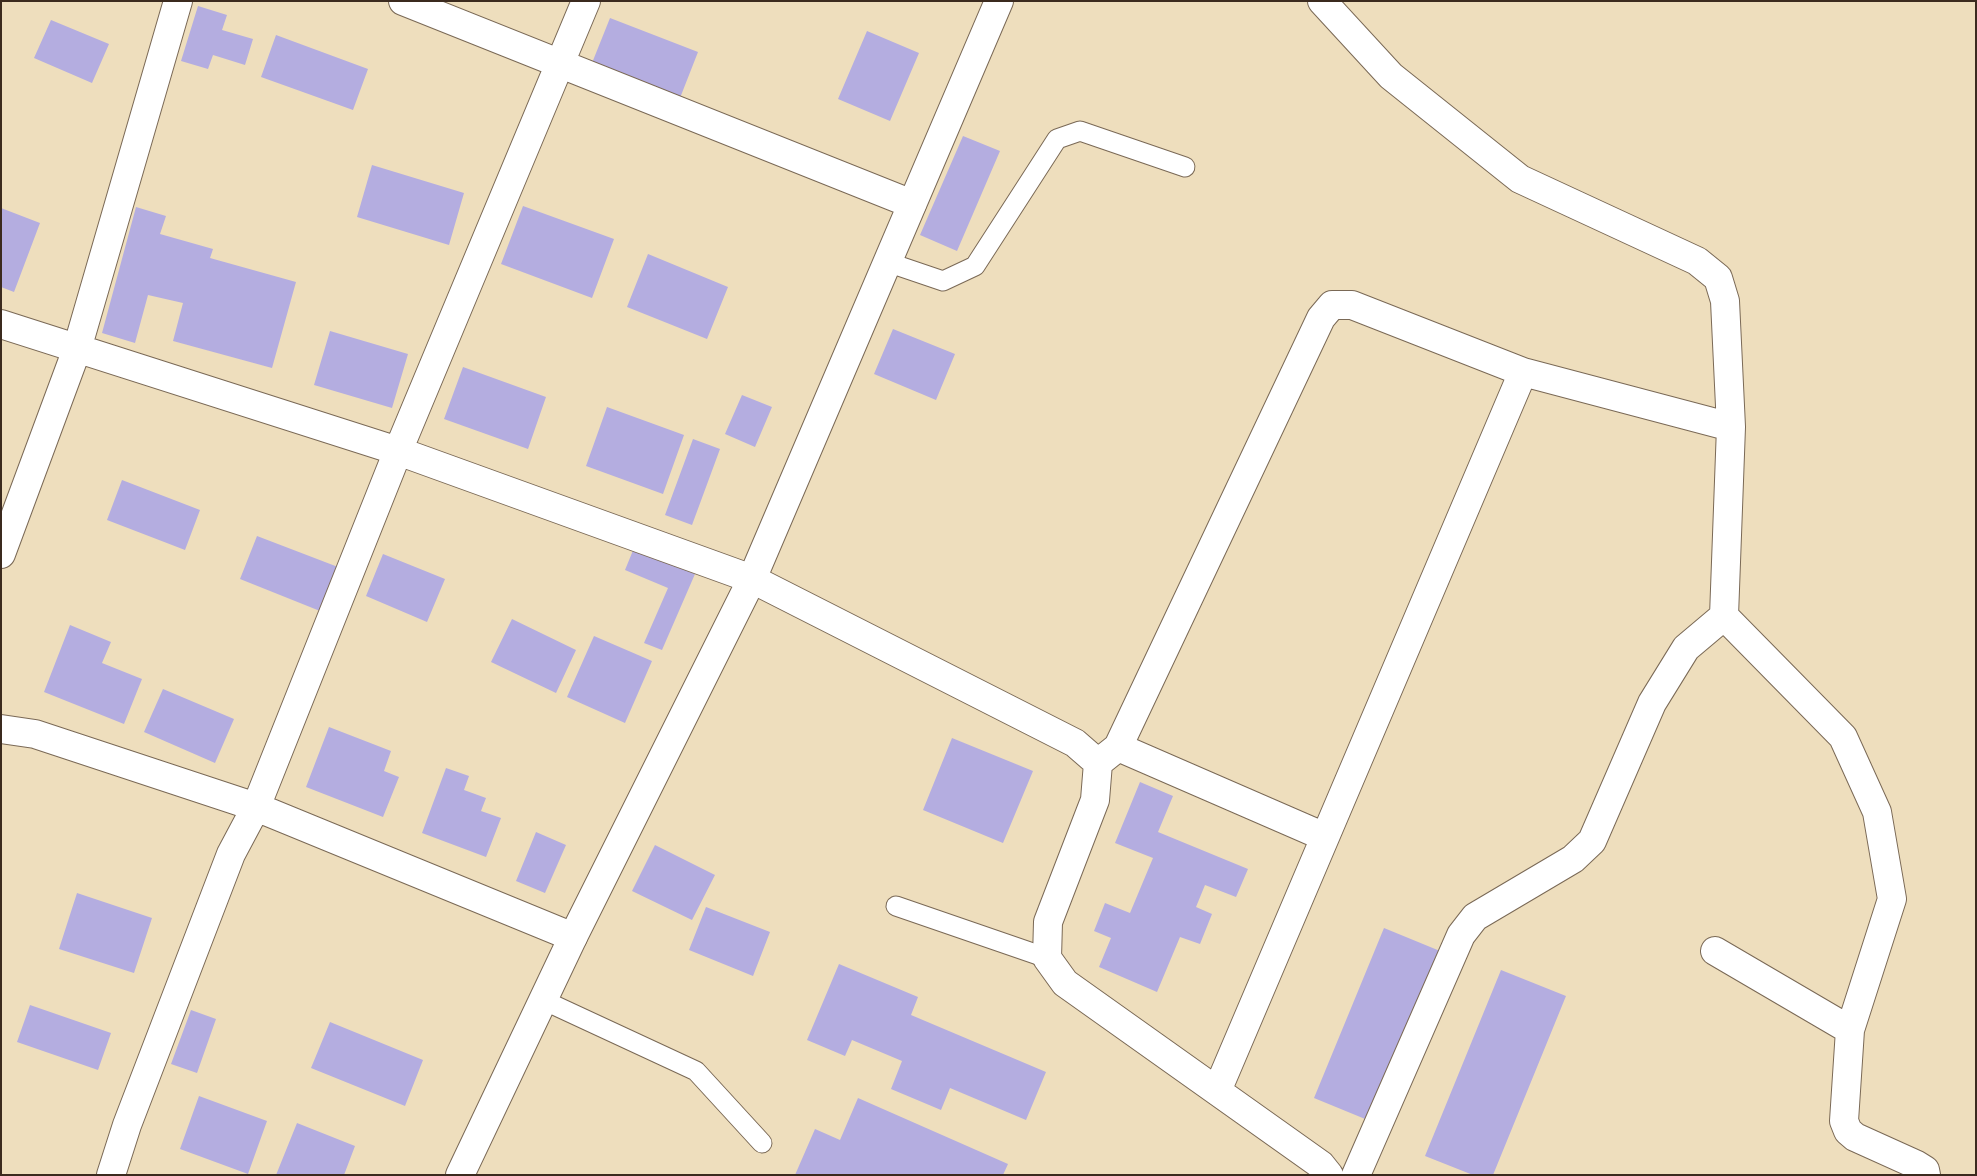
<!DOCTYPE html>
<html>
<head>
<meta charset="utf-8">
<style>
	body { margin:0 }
	#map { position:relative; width:1977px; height:1176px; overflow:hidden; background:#eedebd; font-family:"Architects Daughter",sans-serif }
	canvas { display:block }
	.frame { position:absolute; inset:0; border:2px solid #3b2a1e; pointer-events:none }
</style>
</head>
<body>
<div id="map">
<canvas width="1977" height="1176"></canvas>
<div class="frame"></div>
</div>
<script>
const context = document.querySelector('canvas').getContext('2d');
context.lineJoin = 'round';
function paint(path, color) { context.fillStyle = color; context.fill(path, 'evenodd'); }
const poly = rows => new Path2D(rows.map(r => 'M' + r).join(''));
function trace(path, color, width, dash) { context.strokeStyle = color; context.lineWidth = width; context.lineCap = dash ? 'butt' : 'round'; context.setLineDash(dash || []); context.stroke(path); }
const building = poly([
	[198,6,227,15,222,30,253,39,245,65,213,55,208,69,181,61],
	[610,18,698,52,680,98,592,63],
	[51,20,109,44,92,83,34,58],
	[867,31,919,53,890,121,838,99],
	[276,35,368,69,353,110,261,77],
	[963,136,1000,151,957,251,920,235],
	[372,165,464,193,449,245,357,217],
	[523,206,614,239,592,298,501,264],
	[136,207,166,216,160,234,213,249,210,258,296,282,272,368,173,341,183,303,148,295,135,343,102,333],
	[1,208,40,223,14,292,1,287],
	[648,254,728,287,707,339,627,307],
	[893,329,955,354,936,400,874,374],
	[330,331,408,354,392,408,314,385],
	[463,367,546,397,528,449,444,419],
	[742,395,772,407,755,447,725,434],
	[607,407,684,435,663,494,586,466],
	[693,439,720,449,692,525,665,515],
	[122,480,200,510,185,550,107,520],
	[257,536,338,567,320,611,240,579],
	[634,548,695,574,662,650,644,643,668,588,625,570],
	[383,554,445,579,427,622,366,596],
	[512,619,576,650,556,693,491,662],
	[70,625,111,642,102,663,142,679,124,724,44,692],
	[594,636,652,661,625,723,567,697],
	[163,689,234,719,215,763,144,732],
	[329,727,391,751,384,771,399,777,383,817,306,787],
	[952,738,1033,771,1003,843,923,810],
	[446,768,469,776,464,790,486,798,481,811,501,818,486,857,422,833],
	[1140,782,1173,796,1158,832,1248,869,1236,897,1205,885,1196,907,1212,914,1200,944,1180,937,1157,992,1099,967,1111,938,1094,931,1105,903,1130,913,1153,858,1115,843],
	[536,832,566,845,545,893,516,881],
	[655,845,715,875,692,920,632,891],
	[77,893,152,918,134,973,59,949],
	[706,907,770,932,753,976,689,950],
	[1384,928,1440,951,1370,1121,1314,1098],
	[839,964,918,997,911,1015,1046,1072,1026,1120,950,1088,941,1110,891,1089,902,1061,852,1040,845,1056,807,1040],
	[1501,970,1566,996,1493,1175,1473,1175,1425,1156],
	[30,1005,111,1033,98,1070,17,1042],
	[191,1010,216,1019,197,1073,171,1064],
	[330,1022,423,1060,405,1106,311,1068],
	[199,1096,267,1121,248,1174,180,1149],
	[858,1098,1008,1164,1003,1175,795,1175,815,1129,840,1140],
	[297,1123,355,1146,344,1175,276,1175]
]);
const service = poly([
	[887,262,943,281,975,266,1057,139,1080,131,1185,167],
	[896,906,1047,958],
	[543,1000,696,1071,762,1143]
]);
const minor = poly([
	[403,1,912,204],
	[1322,1,1391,76,1520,179,1697,261,1718,278,1725,301,1731,427,1724,616,1686,648,1652,703,1592,841,1573,859,1475,917,1461,935,1356,1175],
	[1,324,398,451,752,579,1075,743,1098,763,1095,800,1048,922,1047,958,1065,983,1321,1165,1329,1175],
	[1,554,77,349,178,1],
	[1724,616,1843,737,1877,812,1892,899,1850,1030,1844,1121,1848,1131,1855,1137,1917,1165,1925,1170,1926,1175],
	[1,729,35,734,256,807,573,937],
	[1118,747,1325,837],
	[1098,763,1118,747,1321,318,1332,305,1352,305,1523,372,1731,427],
	[1715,951,1850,1030],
	[1217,1091,1523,372],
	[111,1175,127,1125,231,854,256,807,398,451,586,1]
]);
const tertiary = poly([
	[460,1175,573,937,752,579,999,1]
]);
paint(building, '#b4ade0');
trace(service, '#7a6956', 21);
trace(minor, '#7a6956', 30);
trace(tertiary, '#7a6956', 30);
trace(service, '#fff', 19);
trace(minor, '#fff', 28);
trace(tertiary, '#fff', 28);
</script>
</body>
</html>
